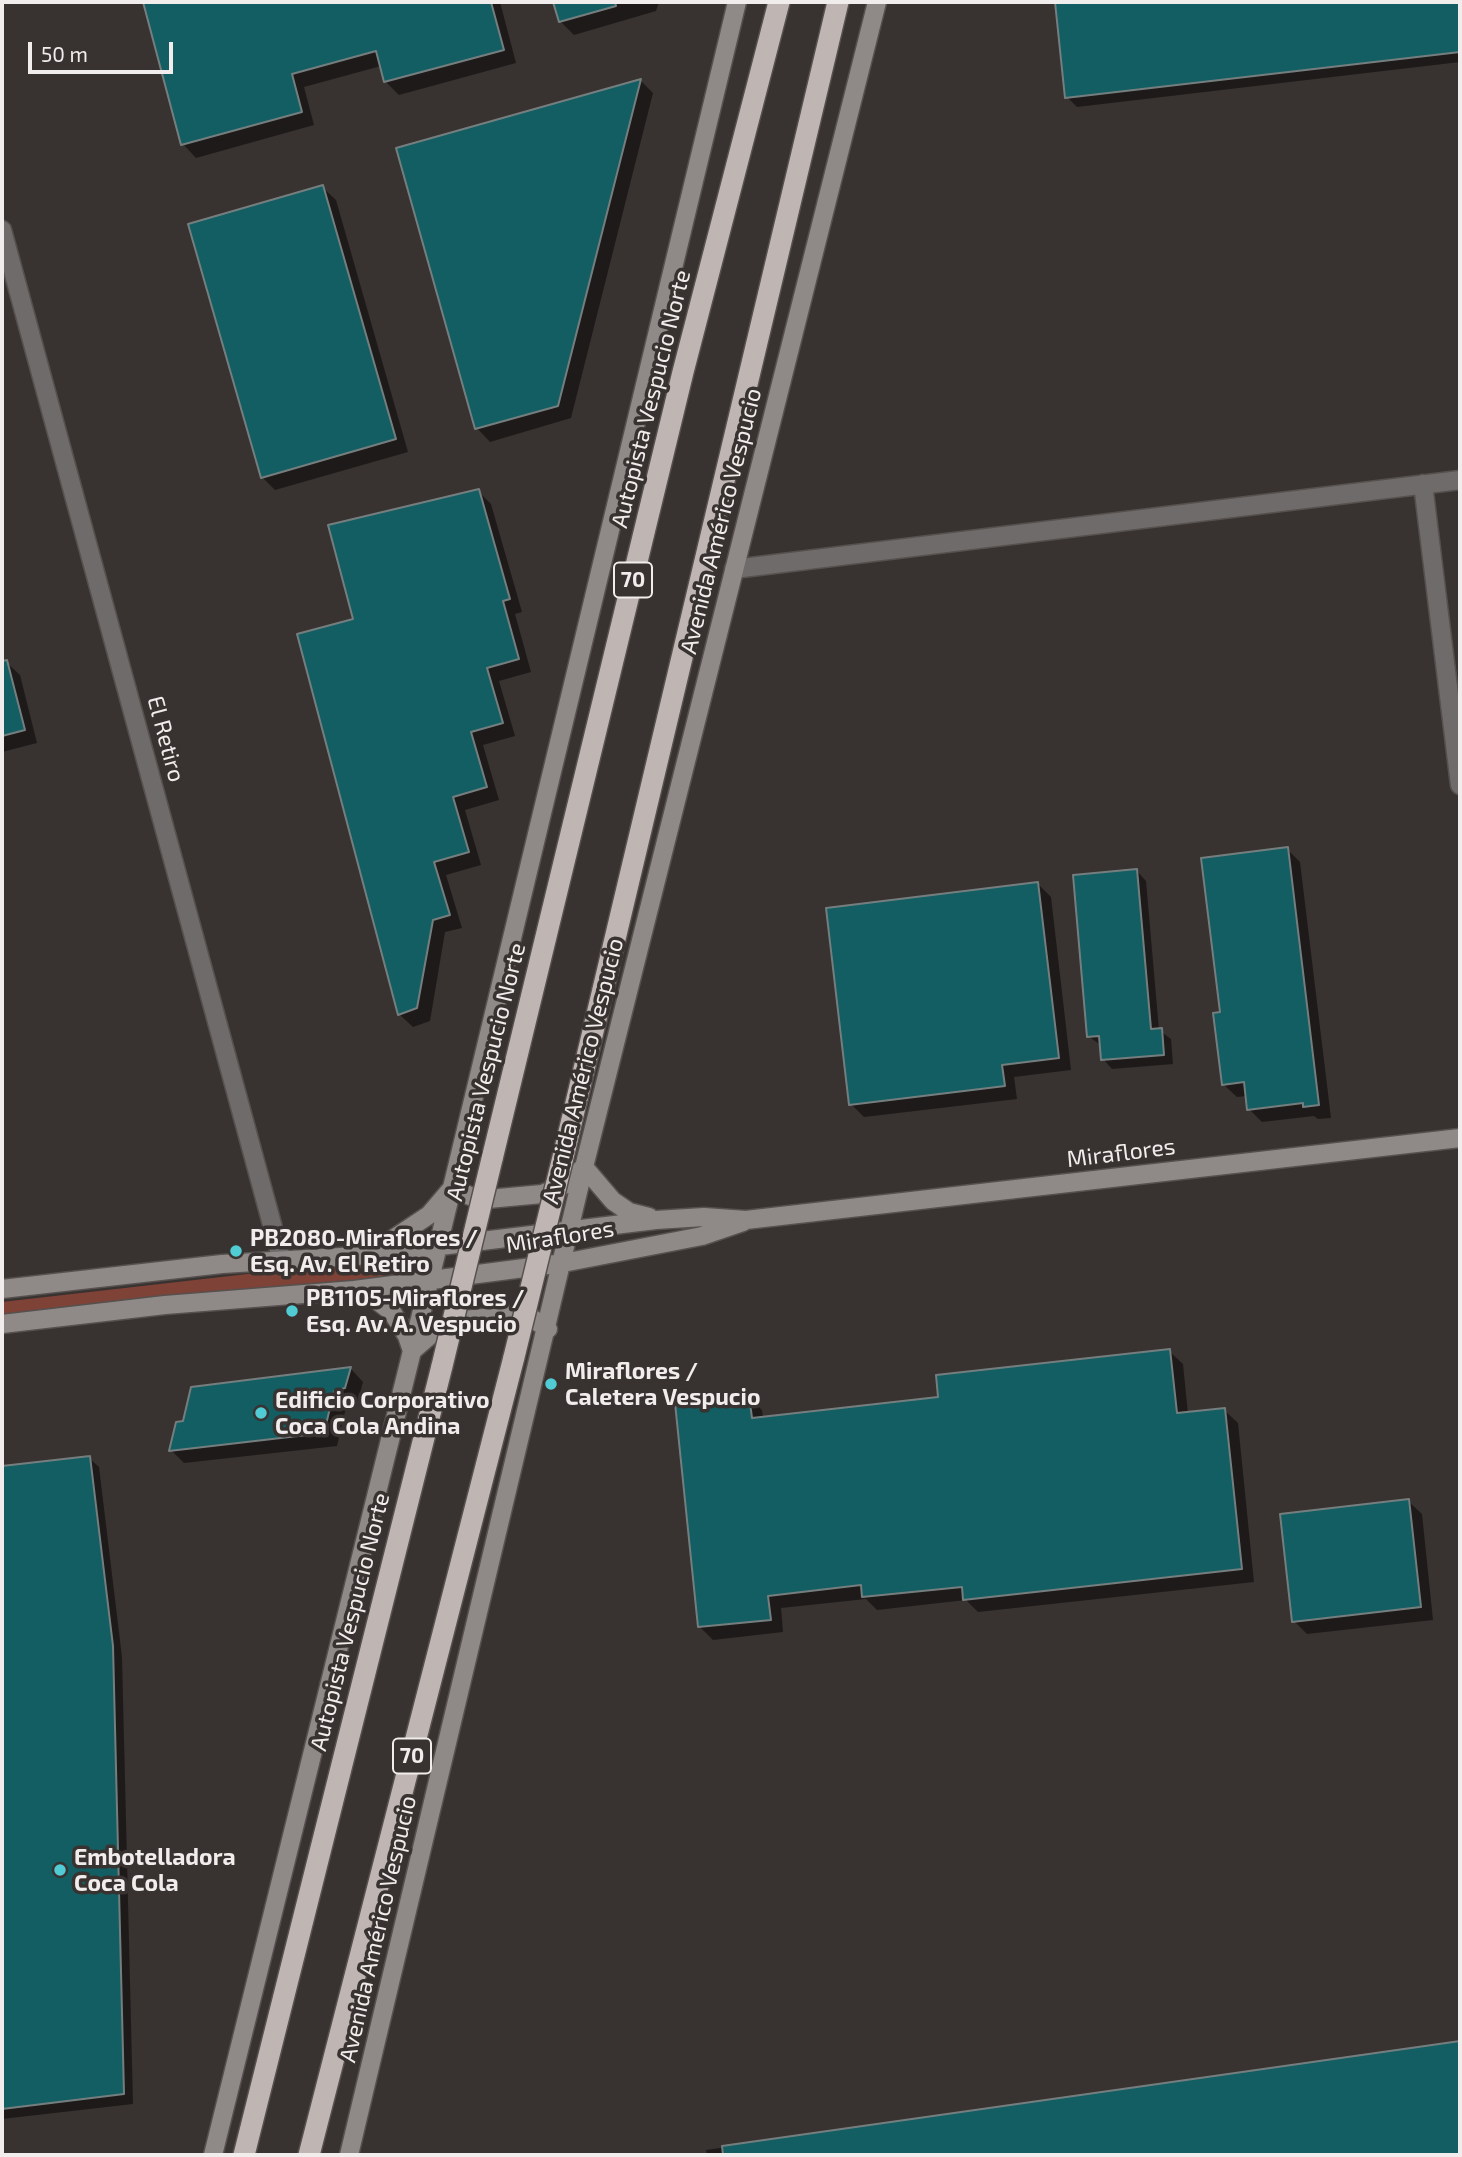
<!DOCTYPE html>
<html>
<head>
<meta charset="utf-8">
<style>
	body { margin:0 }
	#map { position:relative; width:1462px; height:2157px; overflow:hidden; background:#383230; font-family:"Exo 2",sans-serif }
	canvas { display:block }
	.frame { position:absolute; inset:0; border:4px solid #f1edec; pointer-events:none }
	.scale { position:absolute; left:28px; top:42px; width:145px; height:32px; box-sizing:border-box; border:4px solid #f1edec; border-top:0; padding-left:9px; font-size:21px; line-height:24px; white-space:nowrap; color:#f1edec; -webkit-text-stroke:5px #383230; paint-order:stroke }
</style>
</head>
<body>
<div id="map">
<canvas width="1462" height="2157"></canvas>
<div class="frame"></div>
<div class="scale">50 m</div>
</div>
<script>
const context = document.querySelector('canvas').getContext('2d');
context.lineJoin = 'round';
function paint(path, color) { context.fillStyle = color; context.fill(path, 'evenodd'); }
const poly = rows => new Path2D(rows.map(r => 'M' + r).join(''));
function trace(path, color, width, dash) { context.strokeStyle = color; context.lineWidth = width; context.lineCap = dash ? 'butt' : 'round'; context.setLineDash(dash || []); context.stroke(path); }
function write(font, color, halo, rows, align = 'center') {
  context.font = font + ' "Exo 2",sans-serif'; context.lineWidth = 7; context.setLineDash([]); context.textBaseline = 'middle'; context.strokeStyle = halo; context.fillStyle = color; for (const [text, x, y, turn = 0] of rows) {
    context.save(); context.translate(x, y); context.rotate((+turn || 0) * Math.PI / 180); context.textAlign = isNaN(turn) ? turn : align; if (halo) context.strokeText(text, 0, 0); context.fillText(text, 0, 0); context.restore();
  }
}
const green = poly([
	[423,1254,419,1274,2,1321,2,1302]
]);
const shadow = poly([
	[144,2,500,2,516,63,399,95,386,82,381,66,304,87,314,125,196,158,183,144],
	[555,2,659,2,656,11,574,35,561,22],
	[1056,2,1460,2,1460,62,1077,107,1067,97],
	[640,80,653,93,571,418,490,442,477,428],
	[322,187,336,200,408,452,275,490,262,477],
	[478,491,491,504,522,612,515,614,531,672,499,681,515,736,483,745,499,800,465,810,481,865,446,875,462,928,445,932,430,1021,413,1027,399,1014,355,621],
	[6,662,20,675,37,743,2,752,2,663],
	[1287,849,1300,862,1331,1118,1318,1119,1314,1116,1262,1122,1249,1109,1247,1096,1237,1097,1223,1084,1222,1013],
	[1137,871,1146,881,1159,1030,1171,1039,1173,1064,1112,1069,1103,1059,1102,1046,1088,1036],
	[1038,884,1051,897,1071,1070,1014,1077,1017,1099,864,1117,851,1104],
	[1169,1351,1183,1364,1188,1414,1224,1410,1238,1423,1254,1582,978,1612,966,1600,877,1610,866,1599,781,1608,783,1632,713,1640,700,1627,748,1397,762,1410,763,1418,940,1399],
	[351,1369,363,1382,358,1401,347,1403,337,1446,184,1463,171,1450,184,1422,192,1389],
	[89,1458,99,1467,122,1657,133,2104,2,2119,2,1468],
	[1408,1501,1422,1514,1433,1620,1307,1634,1294,1621],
	[1460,2042,1460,2155,707,2155,706,2150]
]);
const building = poly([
	[143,2,491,2,504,50,384,82,376,51,292,74,302,112,181,145,143,2],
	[553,2,615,2,616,6,559,22,553,2],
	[1055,2,1460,2,1460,52,1065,98,1055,2],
	[641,79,558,406,475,429,396,148,641,79],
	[323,185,396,439,261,478,188,224,323,185],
	[479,489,510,599,503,601,519,659,487,668,503,723,471,732,487,787,453,797,469,852,434,862,450,915,433,920,417,1008,398,1015,297,634,353,619,328,525,479,489],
	[7,660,25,730,2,736,2,661,7,660],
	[1288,847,1319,1105,1303,1107,1303,1103,1247,1110,1244,1082,1222,1085,1213,1013,1220,1012,1201,858,1288,847],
	[1137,869,1151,1029,1162,1028,1164,1055,1101,1060,1099,1036,1087,1037,1073,875,1137,869],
	[1038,882,1059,1058,1002,1065,1005,1086,849,1105,826,908,1038,882],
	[1170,1349,1177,1413,1225,1408,1242,1569,963,1600,962,1587,862,1597,861,1585,768,1596,771,1620,698,1627,675,1403,749,1395,752,1418,938,1397,936,1375,1170,1349],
	[351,1367,345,1388,334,1391,324,1433,169,1451,176,1422,183,1421,191,1387,351,1367],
	[90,1456,113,1646,124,2094,2,2109,2,1466,90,1456],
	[1409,1499,1421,1607,1292,1622,1280,1514,1409,1499],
	[1460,2041,1460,2155,723,2155,722,2146,1460,2041]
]);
const street = poly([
	[2,230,282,1261],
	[1423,484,1460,785],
	[734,569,1460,480]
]);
const secondary = poly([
	[375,1251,429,1215,452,1188,470,1196,488,1199,542,1194,564,1185,584,1167,613,1201,629,1212,649,1217],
	[2,1289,222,1264,357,1256,656,1220,704,1217,746,1220,1460,1138],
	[354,1290,371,1296,392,1312,407,1336,412,1351,434,1332,463,1320,514,1315,533,1319,548,1329],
	[2,1324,165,1305,354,1290,563,1263,702,1236,743,1222],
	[213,2155,438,1246,737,2],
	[349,2155,584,1167,877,2]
]);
const highway = poly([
	[565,1149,838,2],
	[492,1159,683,372,779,2],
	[244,2155,442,1366],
	[309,2155,514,1357]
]);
const highwayBridge = poly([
	[514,1357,565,1149],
	[442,1366,492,1159]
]);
const markers = [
	[236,1251,7,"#51ccd5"],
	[292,1311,7,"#51ccd5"],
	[551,1384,7,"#51ccd5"],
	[261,1413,7,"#51ccd5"],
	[60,1870,7,"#51ccd5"]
];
const shields = [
	[633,580,38],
	[412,1756,38]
];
const shieldNames = [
	["70",633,580],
	["70",412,1756]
];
const streetNames = [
	["Autopista Vespucio Norte",651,399,-76],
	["Avenida Américo Vespucio",721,521,-76],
	["El Retiro",166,739,75],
	["Avenida Américo Vespucio",583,1071,-76],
	["Autopista Vespucio Norte",486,1072,-76],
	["Miraflores",1121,1153,-7],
	["Miraflores",560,1237,-9],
	["Autopista Vespucio Norte",350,1622,-76],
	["Avenida Américo Vespucio",378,1929,-77]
];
const poiNames = [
	["PB2080-Miraflores /",250,1238],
	["Esq. Av. El Retiro",250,1264],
	["PB1105-Miraflores /",306,1298],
	["Esq. Av. A. Vespucio",306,1324],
	["Miraflores /",565,1371],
	["Caletera Vespucio",565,1397],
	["Edificio Corporativo",275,1400],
	["Coca Cola Andina",275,1426],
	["Embotelladora",74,1857],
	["Coca Cola",74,1883]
];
paint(green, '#7f4237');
paint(shadow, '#0007');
paint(building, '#135e63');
trace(building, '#757e7e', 2);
trace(street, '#56504e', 21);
trace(secondary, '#56504e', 21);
trace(highway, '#56504e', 24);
trace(street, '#6e6b6a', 18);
trace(secondary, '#8f8988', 18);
trace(highway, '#bfb6b4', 21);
trace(highwayBridge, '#56504e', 24, []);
trace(highwayBridge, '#bfb6b4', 21);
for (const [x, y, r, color] of markers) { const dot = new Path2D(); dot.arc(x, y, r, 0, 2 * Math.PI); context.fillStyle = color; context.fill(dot); trace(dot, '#383230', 2.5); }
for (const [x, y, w] of shields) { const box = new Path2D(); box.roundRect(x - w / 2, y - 17.5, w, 35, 5); context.fillStyle = '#383230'; context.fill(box); trace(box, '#f1edec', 2); }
write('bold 21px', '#f1edec', null, shieldNames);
write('23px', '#f1edec', '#383230', streetNames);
write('bold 23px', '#f1edec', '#383230', poiNames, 'left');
</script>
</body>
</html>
